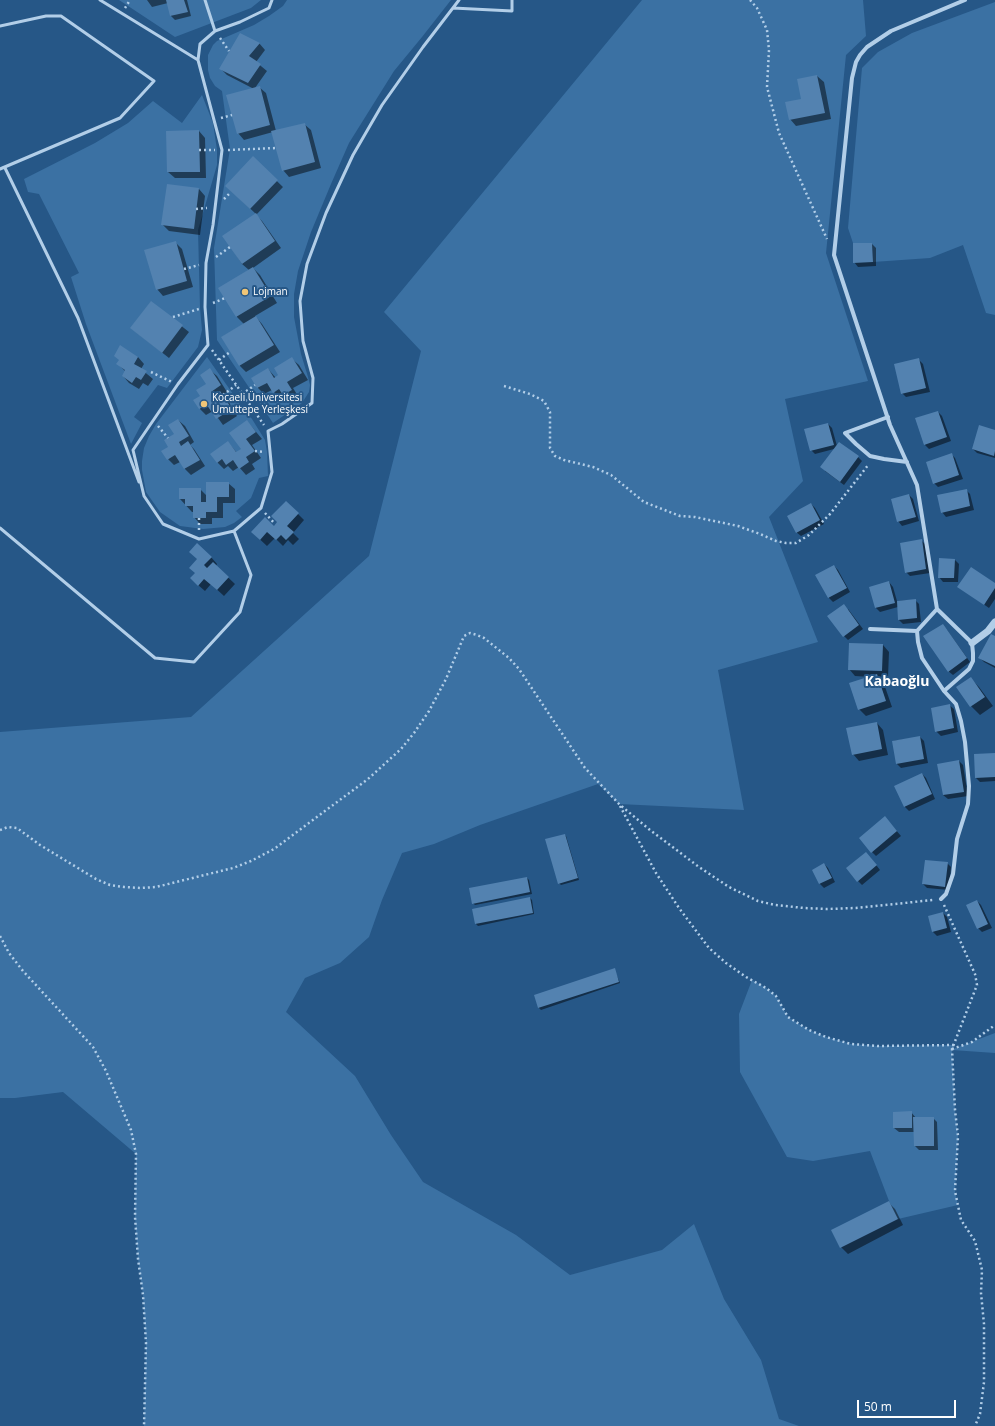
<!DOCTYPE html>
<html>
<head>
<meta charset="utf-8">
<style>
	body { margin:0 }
	#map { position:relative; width:995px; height:1426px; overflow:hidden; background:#265787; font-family:"Open Sans",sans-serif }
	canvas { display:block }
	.scale { position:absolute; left:857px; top:1400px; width:99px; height:18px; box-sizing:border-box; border:2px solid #fff; border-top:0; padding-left:5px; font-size:12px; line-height:14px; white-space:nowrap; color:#fff; -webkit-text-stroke:3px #265787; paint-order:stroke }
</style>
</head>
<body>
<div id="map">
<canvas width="995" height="1426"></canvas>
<div class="scale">50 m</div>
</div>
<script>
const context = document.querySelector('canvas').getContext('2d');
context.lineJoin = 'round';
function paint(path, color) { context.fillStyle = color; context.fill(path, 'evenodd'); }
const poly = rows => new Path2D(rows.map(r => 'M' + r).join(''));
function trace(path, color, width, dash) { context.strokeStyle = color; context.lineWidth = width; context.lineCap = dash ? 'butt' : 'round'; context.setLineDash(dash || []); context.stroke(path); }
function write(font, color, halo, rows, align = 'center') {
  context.font = font + ' "Open Sans",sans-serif'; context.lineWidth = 4; context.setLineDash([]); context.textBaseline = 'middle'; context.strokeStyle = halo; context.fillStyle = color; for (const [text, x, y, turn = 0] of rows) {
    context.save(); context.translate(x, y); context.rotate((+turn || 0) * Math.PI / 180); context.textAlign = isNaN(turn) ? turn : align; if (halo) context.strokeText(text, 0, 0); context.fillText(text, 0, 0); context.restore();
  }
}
const green = poly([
	[119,0,261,0,251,8,175,37],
	[287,0,451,0,422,37,394,71,349,143,331,184,311,232,298,271,294,294,294,317,301,354,308,377,310,385,309,392,302,403,273,423,217,340,214,248,230,149,222,91,215,86,210,78,208,70,208,55,213,45,217,41,254,25,269,16,283,6],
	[642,0,863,0,866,36,846,55,826,253,868,381,785,399,803,481,769,517,818,642,718,670,744,810,619,804,598,784,480,825,434,844,402,853,382,900,369,937,340,963,305,978,286,1012,355,1076,391,1135,423,1182,516,1235,570,1275,662,1250,694,1224,724,1299,761,1360,779,1419,799,1426,144,1426,146,1343,143,1295,138,1259,135,1217,136,1154,63,1092,15,1098,0,1098,0,732,191,717,369,556,421,351,384,312],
	[995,2,995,315,986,313,963,245,930,258,873,262,872,243,853,243,848,228,862,68,878,52,912,33],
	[202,95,213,123,217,150,217,165,198,230,200,308,202,330,198,347,167,388,158,385,134,417,142,423,131,444,86,324,71,277,79,273,39,194,28,192,24,179,95,143,128,123,153,101,182,123],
	[207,357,240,404,252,419,265,440,267,452,268,476,259,478,251,498,236,511,242,517,234,523,225,527,203,529,180,526,160,512,146,492,142,470,142,461,144,448,149,436,156,424],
	[752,980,766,988,776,996,788,1017,809,1030,826,1037,851,1044,878,1046,954,1045,953,1049,995,1033,995,1053,952,1050,955,1110,958,1136,955,1191,958,1205,898,1219,889,1201,870,1151,813,1161,787,1157,740,1072,739,1014]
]);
const shadow = poly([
	[147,0,187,0,191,16,175,20,171,16,168,3,152,7],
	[259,43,265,50,256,62,267,71,255,88,259,87,266,93,276,131,304,124,311,130,321,168,289,177,283,170,273,132,244,140,238,133,254,89,227,75,221,69],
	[817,76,824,82,831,119,796,126,790,119],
	[199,131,205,138,206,178,175,178,168,172],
	[253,158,283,187,256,215,262,221,281,248,253,268,260,275,277,303,255,316,262,324,280,352,246,372,240,366,222,337,244,324,237,317,220,288,249,270,242,264,224,236,256,214,226,186],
	[168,185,199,189,205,196,200,235,169,231,162,224],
	[175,242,182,249,193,287,163,296,157,289],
	[872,244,876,248,876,266,858,267,854,262],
	[151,302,189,332,169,358,131,328],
	[138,357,144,364,141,369,153,379,148,386,143,383,139,389,129,383,123,376,126,372,118,364],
	[292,359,299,365,308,380,293,388,298,396,290,401,285,395,280,398,272,390,264,394,258,388,252,378,268,369,276,378],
	[919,360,923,364,930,392,906,397,902,393],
	[210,370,217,376,227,392,222,395,227,399,237,416,223,425,213,411,206,415,200,409,201,396,207,384],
	[938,412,942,416,951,441,929,449,925,445],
	[178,420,185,426,194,442,190,445,194,449,205,466,191,475,185,469,180,462,174,465,168,459],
	[247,421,262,439,252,445,261,458,252,464,255,469,246,475,239,467,233,471,228,466,224,469,217,462,228,442,237,453,242,449],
	[828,424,832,428,837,446,858,457,862,461,844,485,825,471,834,449,815,454,811,450],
	[995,431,995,458,977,453,973,449],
	[951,454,955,458,963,479,938,487,934,483],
	[228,483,235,489,235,503,223,503,223,518,212,518,212,524,200,524,194,517,194,512,192,512,180,499,200,489,207,496],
	[966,490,970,494,974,510,946,517,942,512],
	[909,495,913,499,919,521,902,526,898,521],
	[286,502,304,520,293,533,299,539,293,545,288,540,283,546,275,538,267,546,252,532,274,527,278,522],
	[811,504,815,508,824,524,801,536,796,532],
	[921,540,926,545,930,573,910,576,906,572],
	[211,557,217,564,216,566,235,584,224,596,211,584,205,591,198,585,196,573,198,560],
	[955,560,959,564,958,582,943,582,939,577],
	[834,566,838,570,850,592,833,602,829,598],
	[889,582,893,587,897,601,915,600,919,604,921,622,903,624,899,620,898,607,880,612,876,608,870,588],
	[995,585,995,599,989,608,959,587],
	[848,609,863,629,848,640,844,636],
	[947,630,970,662,953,675,948,671],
	[995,637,995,668,984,662,980,658],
	[883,645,889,652,888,677,879,677,883,681,892,707,866,716,859,709,871,677,855,676,849,669],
	[971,679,979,687,993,706,980,715,971,706,958,688],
	[949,705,954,709,958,732,941,736,936,731],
	[877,723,883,730,888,755,859,761,853,754],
	[920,737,924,741,928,763,901,768,897,764,893,741],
	[995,755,995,781,980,782,976,778],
	[959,761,963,765,968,796,948,799,943,795],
	[922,774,926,778,935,799,909,811,905,807,896,786],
	[889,822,901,836,876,856,872,852],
	[564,835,566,836,579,880,561,885,559,883],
	[870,857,880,870,862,885,858,881],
	[947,863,951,867,949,890,927,888,923,884],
	[824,864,828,868,835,882,824,888,820,884],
	[527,878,529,880,532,894,475,905,473,903],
	[530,898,532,900,534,914,478,926,476,924,473,910],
	[977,901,981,905,992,928,982,932,978,928],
	[943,913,947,917,951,932,937,936,933,932],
	[614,969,620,983,541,1010,539,1008,535,996],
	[911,1112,916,1118,933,1118,937,1122,938,1150,919,1150,915,1146,914,1132,899,1132,894,1128],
	[888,1202,895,1209,903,1225,848,1254,841,1247]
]);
const building = poly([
	[166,0,184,0,188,12,170,16],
	[240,33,260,43,249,56,261,64,248,83,219,69],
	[817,75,825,113,789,120,785,102,801,99,797,79],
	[260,86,270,125,237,134,226,95],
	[305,123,315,162,282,171,271,131],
	[199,130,200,172,167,172,166,131],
	[253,156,278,180,250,209,225,186],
	[167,184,199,188,194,229,161,225],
	[256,213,275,241,242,264,222,236],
	[176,241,187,281,156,290,144,250],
	[853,243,872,243,873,262,853,263],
	[253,267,271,296,236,317,218,288],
	[151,301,183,325,162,353,130,328],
	[256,316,274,345,239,366,221,337],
	[120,345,138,357,134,364,147,371,141,380,136,377,132,383,122,376,125,370,116,364,119,360,114,356],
	[292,357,302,373,287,382,292,390,283,395,279,389,273,393,267,383,257,388,251,378,268,368,274,378,278,375,274,368],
	[919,358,926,388,901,394,894,364],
	[210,368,221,385,211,392,213,396,220,391,232,409,216,419,207,405,199,409,193,400,200,396,196,390,206,384,200,375],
	[938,411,947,437,924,445,915,418],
	[178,419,189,436,179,442,181,446,188,441,200,460,184,469,175,455,167,460,161,451,168,447,164,440,174,434,168,425],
	[247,420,256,432,246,439,255,451,246,457,249,462,239,469,233,460,226,465,222,459,217,463,210,454,228,441,236,452,241,449,229,433],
	[828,423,834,445,810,451,804,429],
	[979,425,995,430,995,451,994,456,972,449],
	[839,442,859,456,840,482,820,467],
	[952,453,959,475,933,484,926,462],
	[206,482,229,482,229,497,217,497,217,512,206,512,206,518,193,518,193,506,185,506,185,499,179,499,179,488,201,488,201,502,206,502],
	[967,489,970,506,941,513,937,495],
	[909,494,916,517,897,522,891,499],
	[286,501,299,513,287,526,294,532,286,540,281,535,276,540,267,532,260,540,251,532,265,517,274,526,277,522,271,516],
	[811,503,820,520,796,533,787,516],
	[922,539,926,569,905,573,900,543],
	[197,543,212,557,204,565,207,568,213,562,229,577,217,590,204,579,198,586,190,578,195,573,189,568,197,559,189,552],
	[939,558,955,559,954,578,938,578],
	[834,565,847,588,828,598,815,575],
	[971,567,995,583,995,588,984,605,957,587],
	[889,581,895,603,875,608,869,587],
	[916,599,917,618,898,620,897,601],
	[844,604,859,625,843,637,827,616],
	[943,624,967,658,948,672,923,636],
	[991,634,995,636,995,666,978,658],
	[849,643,883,644,882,671,848,670],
	[877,674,886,701,858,710,849,683],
	[971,677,985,697,970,707,956,687],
	[950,704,954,728,935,732,931,708],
	[877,722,882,749,852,755,846,728],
	[920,736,924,759,896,764,892,741],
	[995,753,995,777,975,778,974,754],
	[959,760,964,792,943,795,937,764],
	[922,773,932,794,904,807,894,786],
	[885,816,897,831,871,853,859,838],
	[565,834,578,878,558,884,545,839],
	[866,852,877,865,857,882,846,868],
	[925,860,948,862,945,887,922,884],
	[824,863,832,878,819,884,812,870],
	[527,877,530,892,472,904,469,888],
	[530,897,533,913,475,924,472,909],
	[977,900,988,924,977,929,966,905],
	[943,912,947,928,932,932,928,916],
	[615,968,619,982,538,1008,534,995],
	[912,1111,912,1128,893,1128,893,1112],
	[913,1117,934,1117,934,1146,914,1146],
	[889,1201,898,1219,840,1248,831,1230]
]);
const path = poly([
	[750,0,757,8,767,30,769,50,767,87,779,133,827,239],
	[125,8,130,0],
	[220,38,229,51],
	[221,118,232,115],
	[199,150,215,150],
	[228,150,276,148],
	[224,199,231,192],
	[196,209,207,208],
	[216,257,230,247],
	[184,269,199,265],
	[213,303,225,298],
	[173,317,199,309],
	[212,350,264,425],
	[219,360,230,352],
	[151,372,172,382],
	[504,386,530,394,544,401,550,412,550,448,555,456,564,460,593,467,611,475,644,502,680,516,695,517,738,526,760,534,776,541,786,543,796,543,809,535,830,514,869,464],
	[242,394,255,385],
	[223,395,236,385],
	[158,426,168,438],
	[255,451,264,452],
	[265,513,275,524],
	[199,518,199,532],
	[620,806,656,873,679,908,709,948,726,963,746,977,766,988,776,996,788,1017,809,1030,826,1037,851,1044,878,1046,954,1045],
	[0,830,8,827,17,828,40,845,96,879,110,885,124,887,140,888,156,887,233,868,251,861,274,849,368,779,401,749,414,733,429,711,446,679,464,636,470,633,477,635,484,638,509,658,519,669,585,768,619,804,650,830,699,867,729,887,758,901,775,905,804,908,827,909,856,908,933,900],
	[944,905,975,974,977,985,952,1049,955,1110,958,1136,955,1191,961,1220,975,1241,982,1270,981,1293,984,1324,984,1382,980,1414,975,1426],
	[0,936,9,953,23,971,93,1047,106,1071,131,1130,136,1154,135,1217,138,1259,143,1295,146,1343,144,1426],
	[952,1049,972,1042,995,1025]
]);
const service = poly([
	[100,0,198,60],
	[205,0,215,31],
	[272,0,269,8,240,22,215,31,200,44,198,60,222,150,213,225,206,263,205,307,208,345,178,384,133,450,144,496,163,524,199,539,234,531,261,508,272,472,268,431,282,424,312,403,313,378,303,341,300,301,307,264,326,213,353,155,382,105,423,47,459,0],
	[453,8,512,11,512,0],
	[0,26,46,16,61,16,154,81,120,118,0,169],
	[5,168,78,318,139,482],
	[0,528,155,658,194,662,240,612,251,575,234,531]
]);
const minor = poly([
	[888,417,845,433,856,444,870,456,884,459,907,462],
	[937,609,917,631,918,642,922,658,944,691],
	[870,629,917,631],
	[941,899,946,894,953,874,957,839,968,804,969,786,965,742,961,721,956,704,944,691,969,669,973,661,973,653,972,643,937,609,917,485,890,425,834,255,852,78,856,62,860,55,867,47,891,31,965,0]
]);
const tertiary = poly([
	[972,643,988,631,995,622]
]);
const markers = [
	[245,292,4,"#f1c677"],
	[204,404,4,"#f1c677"]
];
const poiNames = [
	["Lojman",253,292],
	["Kocaeli Üniversitesi",212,398],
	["Umuttepe Yerleşkesi",212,410]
];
const districtNames = [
	["Kabaoğlu",897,682]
];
paint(green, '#3b71a3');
paint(shadow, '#0007');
paint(building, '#5382b0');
trace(path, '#b2cee8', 2.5, [2, 3]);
trace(service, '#b2cee8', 3);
trace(minor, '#b2cee8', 4);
trace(tertiary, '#b2cee8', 7);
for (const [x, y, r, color] of markers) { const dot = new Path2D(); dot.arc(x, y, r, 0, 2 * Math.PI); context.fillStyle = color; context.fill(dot); trace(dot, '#265787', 1.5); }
write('10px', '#fff', '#265787', poiNames, 'left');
write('bold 14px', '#fff', '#265787', districtNames);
</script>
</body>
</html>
